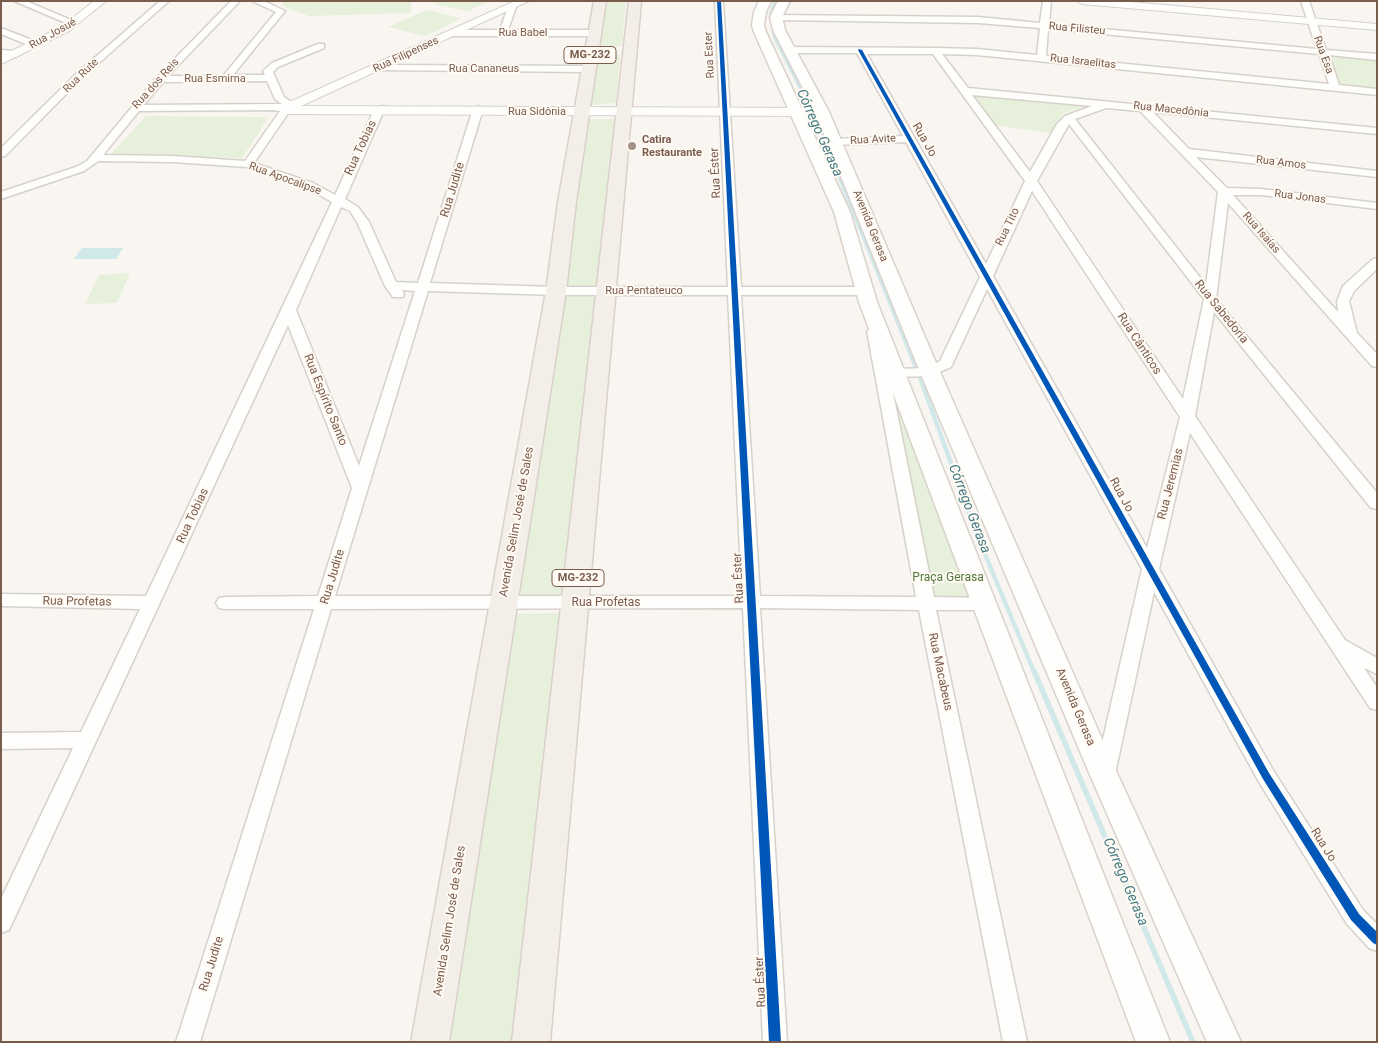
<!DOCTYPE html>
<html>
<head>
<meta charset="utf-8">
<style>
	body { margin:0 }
	#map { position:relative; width:1378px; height:1043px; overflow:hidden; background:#f9f5f0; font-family:Roboto,sans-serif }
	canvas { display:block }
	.frame { position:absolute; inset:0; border:2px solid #7a5c4d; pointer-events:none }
</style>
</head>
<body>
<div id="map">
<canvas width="1378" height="1043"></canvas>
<div class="frame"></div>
</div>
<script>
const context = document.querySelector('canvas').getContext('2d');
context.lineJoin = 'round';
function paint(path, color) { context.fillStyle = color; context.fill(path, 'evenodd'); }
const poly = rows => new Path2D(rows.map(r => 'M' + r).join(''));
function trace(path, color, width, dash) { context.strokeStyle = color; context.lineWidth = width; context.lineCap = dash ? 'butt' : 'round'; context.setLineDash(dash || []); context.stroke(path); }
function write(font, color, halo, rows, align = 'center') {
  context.font = font + ' Roboto,sans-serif'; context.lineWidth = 4; context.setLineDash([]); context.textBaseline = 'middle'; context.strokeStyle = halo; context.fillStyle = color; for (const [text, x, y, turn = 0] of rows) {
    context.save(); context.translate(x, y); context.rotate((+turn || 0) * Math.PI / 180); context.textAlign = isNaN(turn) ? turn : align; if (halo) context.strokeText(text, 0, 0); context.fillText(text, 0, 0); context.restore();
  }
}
const green = poly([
	[283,1,412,1,410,13,309,16,282,6],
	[440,1,489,1,468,11,434,4],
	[605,1,626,1,622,45,619,47,599,45],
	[427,10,461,18,426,36,388,27],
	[608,53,620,55,616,103,593,105,590,104,597,56],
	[1328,54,1377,58,1377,89,1339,85],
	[969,93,1095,104,1064,113,1051,133,993,125],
	[146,116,269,117,242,158,110,155],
	[589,119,617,119,600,288,561,288],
	[130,273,117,303,85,304,99,275],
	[561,295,600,295,568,595,512,599],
	[879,343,975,596,933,597],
	[565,613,519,1042,443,1042,513,614]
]);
const water = poly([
	[82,248,123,248,116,259,74,259]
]);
const streamFar3 = poly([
	[775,1,770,13,774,37,816,120,836,168]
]);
const streamFar2 = poly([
	[835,167,923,387]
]);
const streamFar1 = poly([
	[923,386,977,535,1034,672]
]);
const stream = poly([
	[1034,671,1193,1042]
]);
const minor = poly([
	[14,1,26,1,78,23,71,25,14,1],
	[160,1,169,1,82,78,5,156,1,157,1,148,76,74,160,1],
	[231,1,240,1,168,76,223,76,276,12,252,1,264,1,285,11,233,75,265,75,263,71,272,63,318,44,324,44,324,48,278,67,273,72,284,97,296,105,291,109,254,163,313,183,335,195,375,108,384,106,385,108,345,199,358,207,369,222,396,282,418,283,473,109,478,106,483,109,430,283,556,287,728,287,715,1,723,1,741,287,865,287,871,291,865,295,741,295,760,596,916,597,867,331,874,327,881,331,889,373,896,369,927,368,940,361,980,277,906,142,835,145,830,142,835,139,903,136,857,53,788,53,783,50,788,47,935,48,977,49,1037,55,1040,28,978,23,776,20,772,17,773,15,978,17,1040,23,1043,1,1051,1,1049,24,1317,49,1301,1,1309,1,1326,50,1377,54,1377,60,1329,55,1339,85,1377,89,1377,95,977,55,942,54,968,88,1377,128,1377,134,1153,112,1189,149,1377,171,1377,177,1196,157,1227,188,1261,189,1377,203,1377,209,1261,195,1233,195,1338,312,1337,301,1343,286,1373,259,1377,258,1377,269,1354,291,1349,301,1357,333,1377,354,1377,367,1372,366,1228,203,1216,299,1377,493,1377,509,1371,508,1214,312,1195,416,1345,640,1377,658,1377,674,1364,668,1377,687,1377,710,1370,708,1190,433,1159,569,1273,770,1363,910,1377,924,1377,951,1369,948,1347,924,1259,782,1154,592,1115,774,1112,780,1105,782,1098,780,1095,774,1142,569,987,289,951,367,930,376,896,377,889,373,934,597,986,598,992,599,995,604,992,609,986,610,936,610,1027,1042,1003,1042,919,610,760,608,787,1042,763,1042,743,608,331,609,200,1042,176,1042,314,609,225,609,219,608,216,603,219,598,225,597,318,596,352,488,288,325,9,930,1,933,1,899,73,748,1,749,1,733,81,732,140,609,1,606,1,594,146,596,332,202,305,187,247,167,172,162,98,161,84,171,1,199,1,192,76,167,87,161,157,77,231,1],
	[1048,29,1319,54,1329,84,1046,56,1048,29],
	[867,54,933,54,1025,181,986,264,867,54],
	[267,81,275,99,282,104,144,105,163,82,267,81],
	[972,95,1092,106,1065,116,1057,124,1030,172,972,95],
	[1106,108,1140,111,1218,192,1206,285,1075,119,1106,108],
	[274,110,280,111,245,161,172,156,103,155,139,111,274,110],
	[1069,124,1204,299,1183,399,1037,181,1069,124],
	[1032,191,1180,417,1147,548,993,276,1032,191],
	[341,207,350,211,357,222,385,286,393,297,403,297,404,294,402,290,415,291,359,466,296,310,341,207],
	[428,291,556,295,728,295,742,596,335,596,428,291],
	[512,4,516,7,508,30,594,30,598,33,594,36,453,36,449,33,453,30,500,30,508,7,512,4],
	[1,28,37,42,39,44,31,46,1,34,1,28],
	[1,50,16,51,21,54,16,57,1,56,1,50],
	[379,65,588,66,593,69,588,72,376,70,376,66,379,65]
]);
const tertiary = poly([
	[94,1,106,1,69,31,1,64,1,56,61,27,94,1],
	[515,1,529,1,301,106,822,108,828,112,822,116,286,114,280,110,283,105,515,1],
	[1077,1,1120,1,1377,24,1377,30,1082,4,1077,1]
]);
const secondary = poly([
	[759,1,771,1,766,12,764,25,766,32,850,212,877,302,1170,1042,1136,1042,859,302,834,212,754,32,752,25,754,12,759,1],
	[778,1,790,1,782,17,785,30,829,112,940,372,1118,775,1241,1042,1207,1042,1090,775,920,372,815,112,773,30,770,17,778,1]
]);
const primary = poly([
	[594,1,606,1,576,202,566,291,449,1042,411,1042,546,291,558,202,594,1],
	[629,1,641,1,550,1042,512,1042,629,1]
]);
const cycleway = poly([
	[717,1,721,1,781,1042,769,1042,717,1],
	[859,49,862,50,1269,773,1359,914,1377,932,1377,945,1373,943,1351,920,1263,779,858,50,859,49]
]);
const markers = [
	[632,146,5,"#a69286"]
];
const farStreetnames = [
	["Rua Filisteu",1077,29,5],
	["Rua Babel",523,33],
	["Rua Josué",53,34,-29],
	["Rua Filipenses",406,55,-25],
	["Rua Ester",710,55,-93],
	["Rua Esa",1323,55,70],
	["Rua Israelitas",1083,62,6],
	["Rua Cananeus",484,69],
	["Rua Rute",81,76,-44],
	["Rua Esmirna",215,79],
	["Rua dos Reis",156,84,-48],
	["Rua Macedônia",1171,110,6],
	["Rua Sidônia",537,112],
	["Rua Avite",873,140,-3],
	["Rua Amos",1281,163,7],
	["Rua Apocalipse",285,179,20],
	["Rua Jonas",1300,197,7],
	["Avenida Gerasa",870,226,68],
	["Rua Tito",1008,227,-64],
	["Rua Isaías",1261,233,49],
	["Rua Pentateuco",644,291]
];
const shields = [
	[590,55,52],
	[578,578,52]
];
const shieldNames = [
	["MG-232",590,55],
	["MG-232",578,578]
];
const farPoinames = [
	["Catira",642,140],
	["Restaurante",642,153]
];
const streetNames = [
	["Rua Jo",924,140,60],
	["Rua Tobias",361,148,-65],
	["Rua Éster",716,173,-93],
	["Rua Judite",453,190,-73],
	["Rua Sabedoria",1221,312,51],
	["Rua Cânticos",1139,344,57],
	["Rua Espírito Santo",325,400,68],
	["Rua Jeremias",1171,484,-76],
	["Rua Jo",1121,495,61],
	["Rua Tobias",193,516,-65],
	["Avenida Selim José de Sales",517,522,-80],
	["Rua Judite",333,577,-73],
	["Rua Éster",739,578,-93],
	["Rua Profetas",77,602,1],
	["Rua Profetas",606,603],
	["Rua Macabeus",940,672,78],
	["Avenida Gerasa",1075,707,67],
	["Rua Jo",1323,845,58],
	["Avenida Selim José de Sales",450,921,-81],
	["Rua Judite",212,964,-73],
	["Rua Éster",761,982,-93]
];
const parkNames = [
	["Praça Gerasa",948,578]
];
const waterNames = [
	["Córrego Gerasa",819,133,66],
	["Córrego Gerasa",969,509,69],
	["Córrego Gerasa",1125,882,67]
];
paint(green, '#e7f0db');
paint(water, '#d0e8ea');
trace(streamFar3, '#d0e8ea', 2.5);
trace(streamFar2, '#d0e8ea', 3);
trace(streamFar1, '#d0e8ea', 4.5);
trace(stream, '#d0e8ea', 5.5);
trace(minor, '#d7d1cb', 3);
trace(tertiary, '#d7d1cb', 2);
trace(secondary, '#d9d2cb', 3);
trace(primary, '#dad1cc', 3);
paint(minor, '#fefefd');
paint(tertiary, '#fefefd');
paint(secondary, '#fefefd');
paint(primary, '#f3eee8');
paint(cycleway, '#0057b8');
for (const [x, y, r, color] of markers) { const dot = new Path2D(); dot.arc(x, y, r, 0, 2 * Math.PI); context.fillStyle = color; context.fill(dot); trace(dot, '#fffaf3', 2); }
write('11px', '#7a5c4d', '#fffaf3', farStreetnames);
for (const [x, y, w] of shields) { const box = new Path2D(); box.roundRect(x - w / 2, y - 8.5, w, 17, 4); context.fillStyle = '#fffaf3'; context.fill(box); trace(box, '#7a5c4d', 1); }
write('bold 11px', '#7a5c4d', null, shieldNames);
write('bold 11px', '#7a5c4d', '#fffaf3', farPoinames, 'left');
write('12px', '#7a5c4d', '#fffaf3', streetNames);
write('12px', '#537a41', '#fffaf3', parkNames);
write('italic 14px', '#437c86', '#fffaf3', waterNames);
</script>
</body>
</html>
